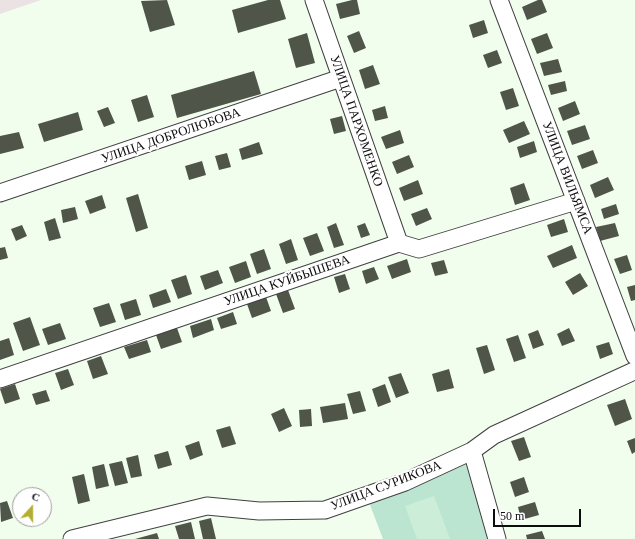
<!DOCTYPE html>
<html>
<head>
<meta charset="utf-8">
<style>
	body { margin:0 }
	#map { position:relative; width:635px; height:539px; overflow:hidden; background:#f1feee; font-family:"Times New Roman",serif }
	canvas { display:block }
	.north { position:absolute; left:12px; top:487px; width:40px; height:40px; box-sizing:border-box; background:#fff; border:1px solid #9e9e9e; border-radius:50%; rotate:21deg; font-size:11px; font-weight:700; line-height:16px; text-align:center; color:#0d0d0d }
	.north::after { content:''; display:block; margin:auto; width:14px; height:18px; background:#b2af30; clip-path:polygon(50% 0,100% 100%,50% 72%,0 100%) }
	.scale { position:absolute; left:493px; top:509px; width:88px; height:18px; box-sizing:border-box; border:2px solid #0d0d0d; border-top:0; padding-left:5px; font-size:12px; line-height:14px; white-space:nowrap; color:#0d0d0d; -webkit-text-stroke:3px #fff; paint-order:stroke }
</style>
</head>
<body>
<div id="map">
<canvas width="635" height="539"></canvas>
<div class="north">С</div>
<div class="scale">50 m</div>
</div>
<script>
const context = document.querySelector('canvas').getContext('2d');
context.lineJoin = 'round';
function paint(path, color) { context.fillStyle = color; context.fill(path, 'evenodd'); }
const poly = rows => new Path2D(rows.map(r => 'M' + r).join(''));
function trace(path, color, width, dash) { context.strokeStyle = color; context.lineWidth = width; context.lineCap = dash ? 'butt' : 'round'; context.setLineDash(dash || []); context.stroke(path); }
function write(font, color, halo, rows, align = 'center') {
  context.font = font + ' "Times New Roman",serif'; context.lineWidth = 4; context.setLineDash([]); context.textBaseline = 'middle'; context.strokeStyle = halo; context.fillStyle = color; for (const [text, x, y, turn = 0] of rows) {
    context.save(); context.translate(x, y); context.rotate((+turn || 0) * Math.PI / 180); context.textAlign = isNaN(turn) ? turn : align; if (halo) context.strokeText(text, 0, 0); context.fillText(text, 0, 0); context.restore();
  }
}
const industrial = poly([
	[0,0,41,0,0,14]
]);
const green = poly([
	[471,454,489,525,488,539,383,539,367,497]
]);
const pitch = poly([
	[434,496,450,539,417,539,405,506]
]);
const building = poly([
	[167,0,175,25,150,32,141,1],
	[268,0,280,0,286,19,238,33,232,10],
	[352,0,357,0,360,14,340,19,336,4],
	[538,0,542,0,547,12,527,20,522,7],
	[484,20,488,33,473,38,469,25],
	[359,31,366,48,354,53,347,36],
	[307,33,315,63,296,68,288,39],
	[547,33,553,48,537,54,531,39],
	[497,50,502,63,488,68,483,55],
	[558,59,562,72,544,76,540,63],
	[373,65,380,84,365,89,359,70],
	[254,71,261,94,177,118,171,95],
	[565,81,567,91,551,95,548,85],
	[513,88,519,106,506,110,500,92],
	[147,95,154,117,138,122,131,100],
	[575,101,580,114,563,121,558,108],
	[385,106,388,118,375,121,372,110],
	[108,107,115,123,104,127,97,111],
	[78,112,83,130,44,142,38,124],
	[342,116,346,131,334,134,330,119],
	[524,121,530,134,509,143,503,130],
	[585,125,590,139,572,145,567,131],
	[400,130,404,143,386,149,381,137],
	[19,132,24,148,0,154,0,136],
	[534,141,537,152,520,158,517,147],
	[259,142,263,154,242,160,239,149],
	[593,150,598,163,582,169,577,156],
	[227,153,231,167,219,170,215,156],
	[409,155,414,167,397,174,392,162],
	[202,161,206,175,189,180,185,166],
	[608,177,614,190,595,198,590,185],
	[418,180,423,194,404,201,399,188],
	[524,183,530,200,515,205,510,188],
	[138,194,148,228,136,232,126,198],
	[102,195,106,208,90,214,85,201],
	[616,204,619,214,604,219,601,209],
	[75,207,78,219,63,223,61,210],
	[427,208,432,219,416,226,411,214],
	[55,218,61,238,49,241,44,222],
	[564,219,568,232,551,237,547,225],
	[336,223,344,245,334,248,327,227],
	[365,223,370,235,361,238,357,226],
	[615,223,619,236,600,241,596,227],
	[22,225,27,236,16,241,11,229],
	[317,233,324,251,310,256,303,238],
	[291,239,298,260,286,264,279,244],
	[572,245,577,258,553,268,547,256],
	[5,247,8,258,0,260,0,248],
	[264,249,271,269,257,274,250,254],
	[627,255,632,270,620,274,614,259],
	[407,259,411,272,392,279,387,266],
	[444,260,448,273,435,276,431,263],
	[246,261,251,277,235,283,229,267],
	[374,267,379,279,366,284,362,271],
	[218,270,223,283,205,290,200,276],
	[580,273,588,286,573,295,565,282],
	[345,274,350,289,339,293,334,277],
	[186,275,192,294,178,299,171,280],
	[635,285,635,300,631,301,627,287],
	[166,289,171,302,153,308,149,295],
	[288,290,295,309,283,313,276,294],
	[266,297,271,311,252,318,247,304],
	[136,299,141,315,125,320,120,304],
	[109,303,116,322,100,327,93,308],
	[233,312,237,324,221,329,217,318],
	[30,317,40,345,23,351,13,323],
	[211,319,214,330,193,338,190,326],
	[60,323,66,339,48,345,42,329],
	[177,328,182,342,161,349,156,335],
	[569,328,575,341,562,346,557,334],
	[538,330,544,345,533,349,528,334],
	[518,335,526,358,514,362,506,339],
	[9,338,14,355,0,360,0,341],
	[147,340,151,352,129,359,124,347],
	[609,342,613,354,600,359,596,346],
	[487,345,495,370,484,374,476,348],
	[101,356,108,374,93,379,87,361],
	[68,369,74,385,61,390,55,373],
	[449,369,454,388,437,392,432,374],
	[401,373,409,393,396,398,388,377],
	[15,384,20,399,5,404,0,389],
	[385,384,391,402,378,407,372,389],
	[46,390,50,401,36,405,32,394],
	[360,391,366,411,353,414,347,394],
	[625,399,632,419,615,426,607,405],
	[345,403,348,419,323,423,320,407],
	[284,408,292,426,279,432,271,414],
	[311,409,312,426,300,427,299,410],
	[230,426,236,444,222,448,216,430],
	[524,437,531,457,519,461,511,441],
	[635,438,635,452,632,454,627,441],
	[199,441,203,455,190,460,185,446],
	[168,451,172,465,158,469,154,455],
	[138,455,142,476,131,478,126,458],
	[122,461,128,483,115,486,109,464],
	[104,464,109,486,96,489,92,467],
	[84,474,90,501,78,504,72,477],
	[524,477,529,492,515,497,510,482],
	[7,501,13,518,1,522,0,503],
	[535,502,539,515,521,520,518,507],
	[211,518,216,539,203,539,199,521],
	[191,522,195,539,179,539,175,526],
	[542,531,545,539,527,539,526,535],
	[157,533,159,539,135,539]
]);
const minor = poly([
	[314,0,399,243],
	[499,0,635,356],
	[0,193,341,78],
	[0,379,399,243,419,249,576,201],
	[472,451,497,539],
	[72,539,207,506,259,511,325,510,405,482,472,451,494,435,634,371]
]);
const streetNames = [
	["УЛИЦА ПАРХОМЕНКО",356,121,71],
	["УЛИЦА ДОБРОЛЮБОВА",171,136,-19],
	["УЛИЦА ВИЛЬЯМСА",567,178,69],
	["УЛИЦА КУЙБЫШЕВА",287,281,-19],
	["УЛИЦА СУРИКОВА",386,486,-21]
];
paint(industrial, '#ebe2e3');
paint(green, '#bbe5d0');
paint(pitch, '#ccedd8');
paint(building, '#50554a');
trace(minor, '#404040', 19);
trace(minor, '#fff', 17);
write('13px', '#0d0d0d', '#fff', streetNames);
</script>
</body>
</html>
